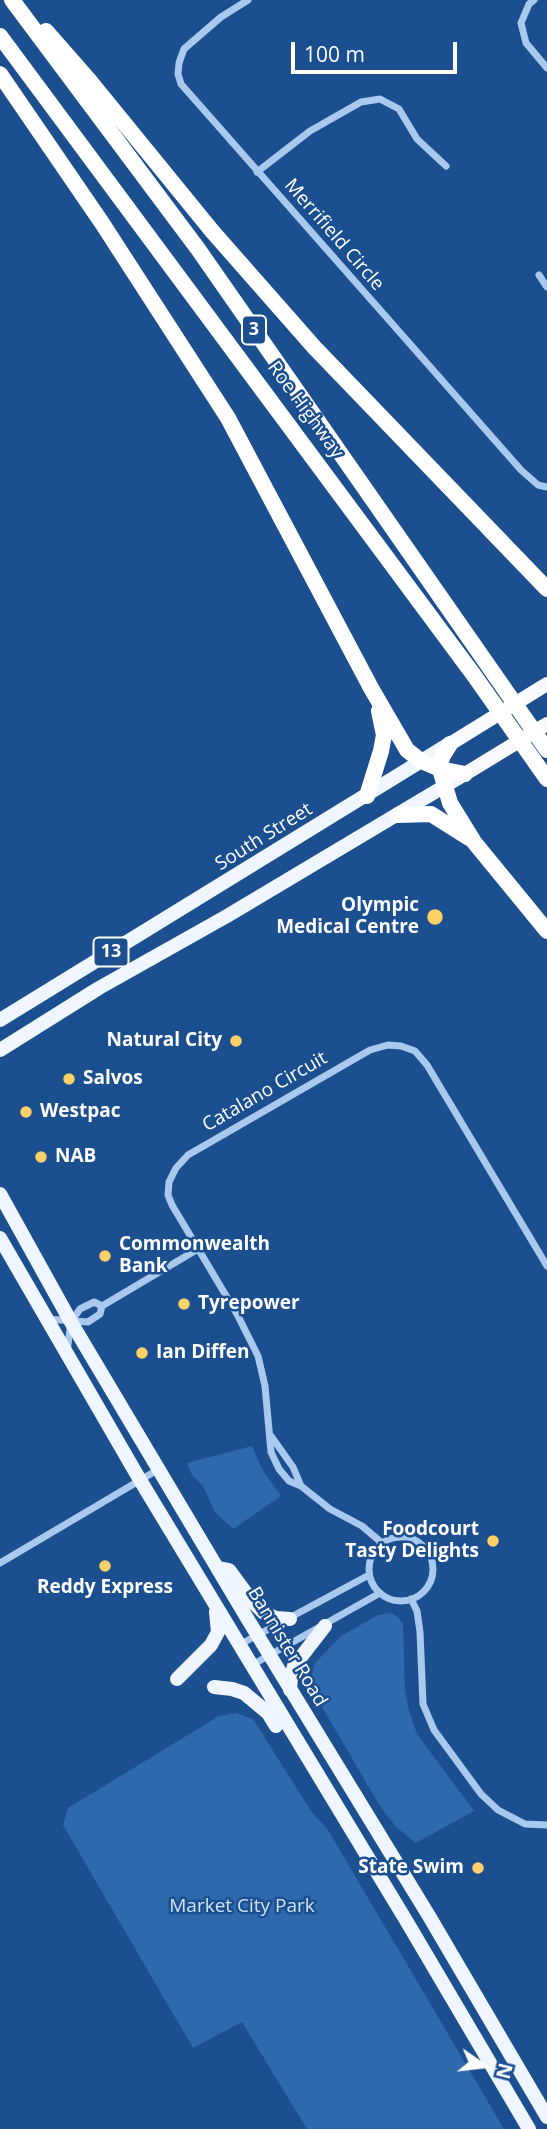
<!DOCTYPE html>
<html>
<head>
<meta charset="utf-8">
<style>
	body { margin:0 }
	#map { position:relative; width:547px; height:2129px; overflow:hidden; background:#1b4f8f; font-family:"Open Sans",sans-serif }
	canvas { display:block }
	.north { position:absolute; left:449px; top:2031px; width:70px; height:70px; -webkit-text-stroke:5px #1b4f8f; paint-order:stroke; rotate:104deg; font-size:19px; font-weight:700; line-height:28px; text-align:center; color:#fff }
	.north::after { content:''; display:block; margin:auto; width:24px; height:32px; background:#fff; clip-path:polygon(50% 0,100% 100%,50% 72%,0 100%) }
	.scale { position:absolute; left:291px; top:42px; width:166px; height:32px; box-sizing:border-box; border:4px solid #fff; border-top:0; padding-left:9px; font-size:21px; line-height:24px; white-space:nowrap; color:#fff; -webkit-text-stroke:5px #1b4f8f; paint-order:stroke }
</style>
</head>
<body>
<div id="map">
<canvas width="547" height="2129"></canvas>
<div class="north">N</div>
<div class="scale">100 m</div>
</div>
<script>
const context = document.querySelector('canvas').getContext('2d');
context.lineJoin = 'round';
function paint(path, color) { context.fillStyle = color; context.fill(path, 'evenodd'); }
const poly = rows => new Path2D(rows.map(r => 'M' + r).join(''));
function trace(path, color, width, dash) { context.strokeStyle = color; context.lineWidth = width; context.lineCap = dash ? 'butt' : 'round'; context.setLineDash(dash || []); context.stroke(path); }
function write(font, color, halo, rows, align = 'center') {
  context.font = font + ' "Open Sans",sans-serif'; context.lineWidth = 5; context.setLineDash([]); context.textBaseline = 'middle'; context.strokeStyle = halo; context.fillStyle = color; for (const [text, x, y, turn = 0] of rows) {
    context.save(); context.translate(x, y); context.rotate((+turn || 0) * Math.PI / 180); context.textAlign = isNaN(turn) ? turn : align; if (halo) context.strokeText(text, 0, 0); context.fillText(text, 0, 0); context.restore();
  }
}
const green = poly([
	[252,1446,262,1469,281,1496,233,1529,215,1512,203,1486,192,1475,187,1463],
	[391,1613,398,1617,403,1624,405,1691,409,1711,417,1734,474,1811,416,1843,396,1827,380,1806,309,1685,315,1663,341,1636,378,1615],
	[236,1713,253,1719,311,1811,328,1830,504,2129,307,2129,242,2022,193,2048,63,1825,68,1808,219,1716]
]);
const minor = poly([
	[248,0,221,17,184,49,179,63,178,74,181,84,521,470,538,485,547,487],
	[534,0,529,4,521,23,526,43,547,68],
	[257,172,310,131,361,102,380,99,399,109,417,139,446,166],
	[539,275,547,287],
	[46,1319,88,1322,100,1314,102,1306,198,1249],
	[67,1352,71,1322,80,1309,94,1302,102,1306],
	[271,1436,293,1467,301,1486],
	'369 1569a32 32 0 1 1 64 0a32 32 0 1 1-64 0Z',
	[382,1543,362,1526,330,1509,301,1486,289,1481,279,1469,271,1452,265,1386,258,1356,237,1314,172,1205,168,1195,169,1182,176,1168,188,1155,370,1050,388,1045,401,1046,415,1051,427,1065,547,1266],
	[0,1563,159,1469],
	[411,1599,417,1611,420,1632,423,1704,434,1730,481,1794,498,1810,525,1824,547,1825],
	[239,1645,369,1575],
	[252,1665,380,1593]
]);
const primary = poly([
	[0,1020,449,744],
	[0,1050,99,988,227,916,465,774],
	[0,1194,71,1322,247,1618,429,1916,547,2117],
	[0,1238,140,1480,407,1922,529,2129],
	[219,1568,229,1570,251,1600,264,1613,276,1618,290,1619],
	[177,1679,211,1645,218,1632,216,1612],
	[214,1687,232,1689,244,1693,268,1713,276,1726],
	[290,1690,291,1677,294,1666,325,1626]
]);
const trunk = poly([
	[450,744,547,684],
	[465,774,547,724]
]);
const motorway = poly([
	[12,0,198,249,547,750],
	[46,31,89,80,212,231,314,347,547,589],
	[0,36,473,674,547,779],
	[0,74,102,223,228,418,371,688,407,750,421,761,440,769,465,774],
	[450,744,442,757,440,769,450,803,474,842,547,931],
	[367,796,381,751,384,735,379,711],
	[398,815,431,814,469,838]
]);
const markers = [
	[435,917,9,"#ffd166"],
	[236,1041,7,"#ffd166"],
	[69,1079,7,"#ffd166"],
	[26,1112,7,"#ffd166"],
	[41,1157,7,"#ffd166"],
	[105,1256,7,"#ffd166"],
	[184,1304,7,"#ffd166"],
	[142,1353,7,"#ffd166"],
	[493,1541,7,"#ffd166"],
	[105,1566,7,"#ffd166"],
	[478,1868,7,"#ffd166"]
];
const shields = [
	[254,330,24],
	[111,952,35]
];
const shieldNames = [
	["3",254,330],
	["13",111,952]
];
const streetNames = [
	["Merrifield Circle",334,235,49],
	["Roe Highway",305,410,54],
	["South Street",264,837,-32],
	["Catalano Circuit",265,1092,-30],
	["Bannister Road",287,1647,59]
];
const poiNames = [
	["Olympic",419,906,"right"],
	["Medical Centre",419,928,"right"],
	["Natural City",222,1041,"right"],
	["Salvos",83,1079],
	["Westpac",40,1112],
	["NAB",55,1157],
	["Commonwealth",119,1245],
	["Bank",119,1267],
	["Tyrepower",198,1304],
	["Ian Diffen",156,1353],
	["Foodcourt",479,1530,"right"],
	["Tasty Delights",479,1552,"right"],
	["Reddy Express",105,1588,"center"],
	["State Swim",464,1868,"right"]
];
const parkNames = [
	["Market City Park",242,1907]
];
paint(green, '#2e69ad');
trace(minor, '#a9c9ee', 7);
trace(primary, '#f0f6ff', 14);
trace(trunk, '#f8faff', 14);
trace(motorway, '#fff', 16);
for (const [x, y, r, color] of markers) { const dot = new Path2D(); dot.arc(x, y, r, 0, 2 * Math.PI); context.fillStyle = color; context.fill(dot); trace(dot, '#1b4f8f', 2.5); }
for (const [x, y, w] of shields) { const box = new Path2D(); box.roundRect(x - w / 2, y - 14.5, w, 29, 5); context.fillStyle = '#1b4f8f'; context.fill(box); trace(box, '#fff', 2); }
write('bold 18px', '#fff', null, shieldNames);
write('19px', '#fff', '#1b4f8f', streetNames);
write('bold 19px', '#fff', '#1b4f8f', poiNames, 'left');
write('19px', '#cfe3fa', '#1b4f8f', parkNames);
</script>
</body>
</html>
